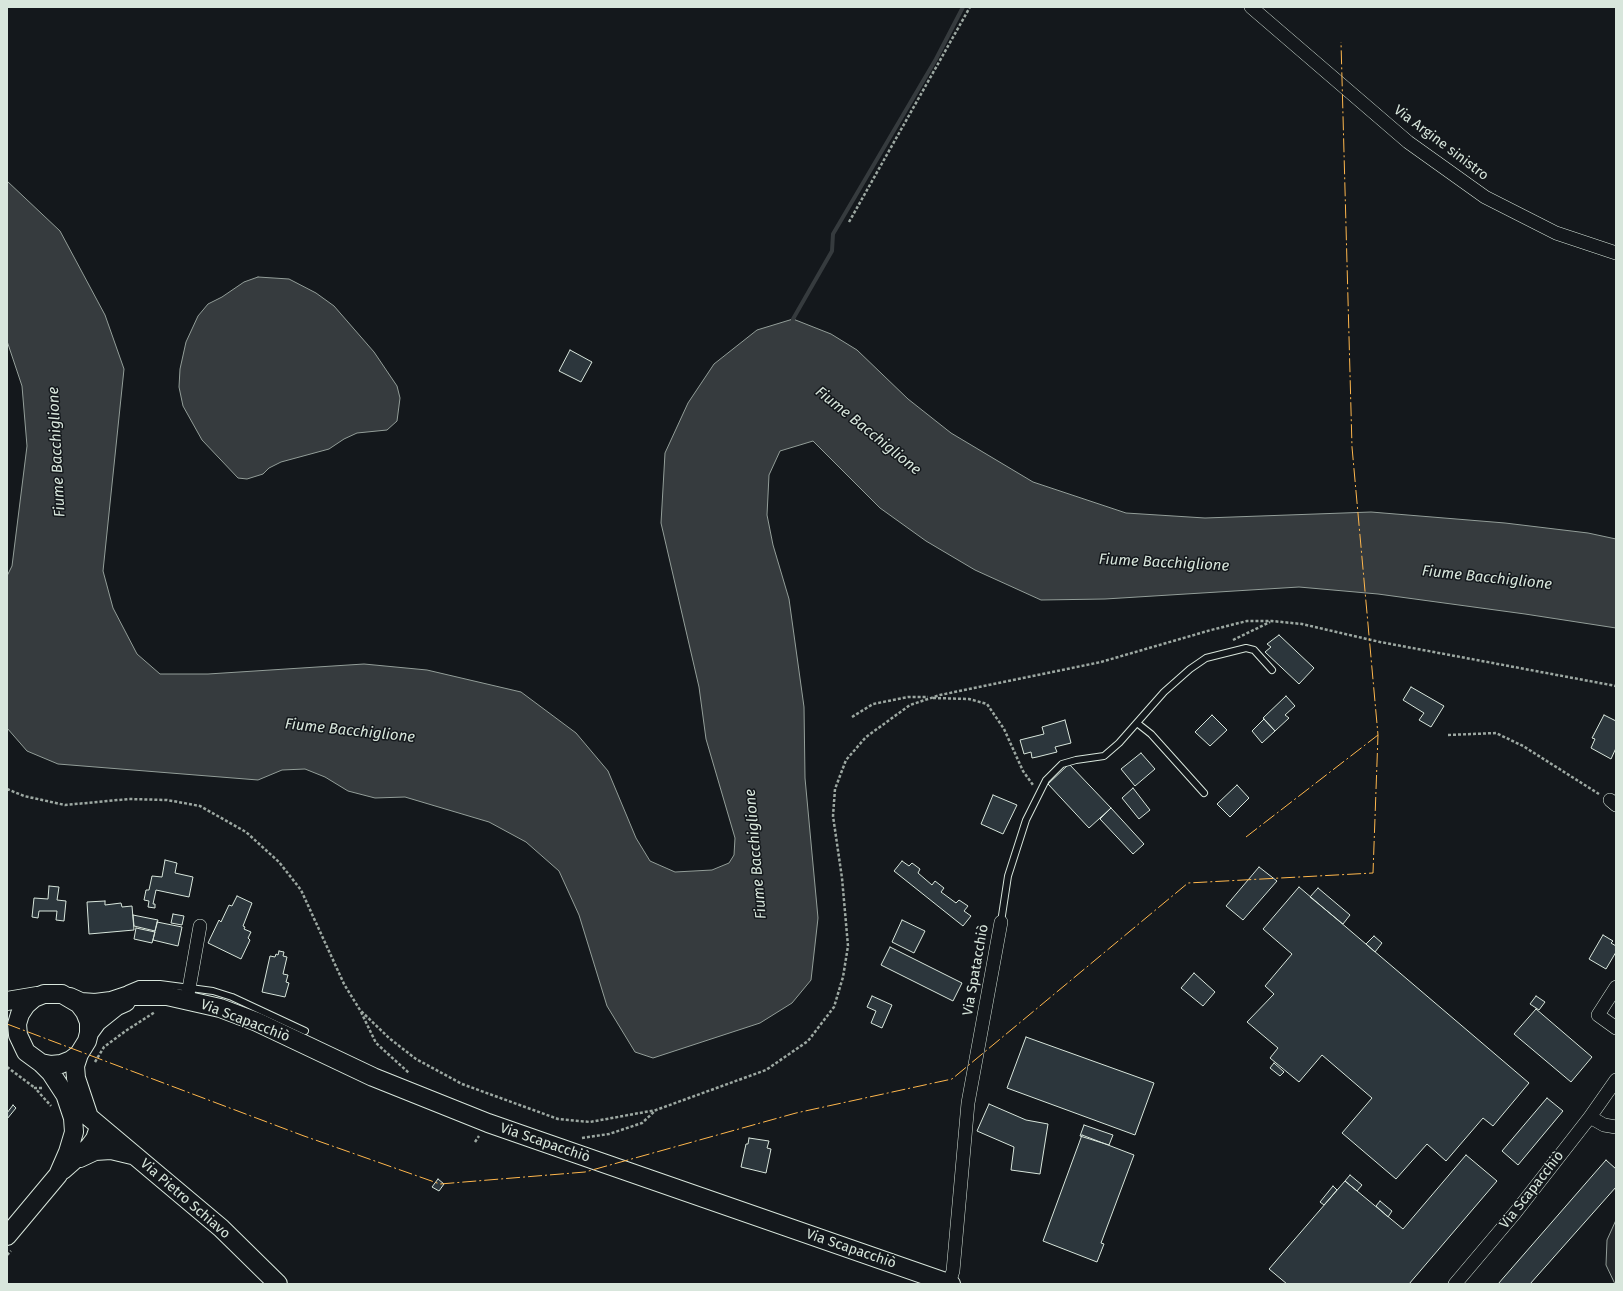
<!DOCTYPE html>
<html>
<head>
<meta charset="utf-8">
<style>
	body { margin:0 }
	#map { position:relative; width:1623px; height:1291px; overflow:hidden; background:#14181c; font-family:"Fira Sans",sans-serif }
	canvas { display:block }
	.frame { position:absolute; inset:0; border:8px solid #d8e6dc; pointer-events:none }
</style>
</head>
<body>
<div id="map">
<canvas width="1623" height="1291"></canvas>
<div class="frame"></div>
</div>
<script>
const context = document.querySelector('canvas').getContext('2d');
context.lineJoin = 'round';
function paint(path, color) { context.fillStyle = color; context.fill(path, 'evenodd'); }
const poly = rows => new Path2D(rows.map(r => 'M' + r).join(''));
function trace(path, color, width, dash) { context.strokeStyle = color; context.lineWidth = width; context.lineCap = dash ? 'butt' : 'round'; context.setLineDash(dash || []); context.stroke(path); }
function write(font, color, halo, rows, align = 'center') {
  context.font = font + ' "Fira Sans",sans-serif'; context.lineWidth = 3; context.setLineDash([]); context.textBaseline = 'middle'; context.strokeStyle = halo; context.fillStyle = color; for (const [text, x, y, turn = 0] of rows) {
    context.save(); context.translate(x, y); context.rotate((+turn || 0) * Math.PI / 180); context.textAlign = isNaN(turn) ? turn : align; if (halo) context.strokeText(text, 0, 0); context.fillText(text, 0, 0); context.restore();
  }
}
const parking = poly([
	[1616,1220,1616,1284,1615,1284,1606,1265,1607,1240,1616,1220]
]);
const water = poly([
	[7,181,60,231,105,315,124,369,103,571,113,608,137,654,160,674,208,674,364,664,427,670,521,692,576,733,608,771,636,838,650,861,675,872,712,870,729,863,734,855,735,838,706,739,699,687,661,523,665,453,688,403,714,364,757,330,793,319,831,334,857,350,908,399,951,433,1033,482,1126,513,1205,518,1371,512,1505,523,1588,533,1616,539,1616,628,1525,614,1378,594,1299,587,1105,599,1041,600,975,570,926,541,880,508,813,441,780,451,769,475,767,515,773,545,789,599,804,707,805,778,818,918,811,980,792,1003,760,1023,653,1058,635,1052,607,1006,579,915,559,871,526,842,489,822,405,797,375,798,348,791,325,777,305,769,282,770,258,780,58,764,27,751,7,728,7,576,12,566,27,446,22,386,7,341,7,181],
	[258,277,289,279,316,293,334,306,374,352,397,386,400,398,397,421,387,430,357,433,344,439,329,449,281,462,269,468,263,474,247,479,238,478,202,440,183,406,179,387,180,369,186,342,198,316,208,304,222,297,244,282,258,277]
]);
const stream = poly([
	[793,323,793,319,832,251,833,234,936,59,963,7]
]);
const building = poly([
	[570,350,592,362,581,382,559,371,570,350],
	[1279,635,1314,668,1299,684,1265,652,1271,647,1267,644,1279,635],
	[1411,687,1444,706,1431,727,1419,720,1424,713,1403,700,1411,687],
	[1286,696,1295,706,1285,715,1289,718,1275,731,1263,718,1286,696],
	[1212,715,1227,730,1210,746,1195,732,1212,715],
	[1604,715,1616,721,1616,748,1611,759,1591,748,1595,739,1592,738,1604,715],
	[1264,719,1275,731,1262,743,1252,731,1264,719],
	[1065,720,1071,743,1055,747,1057,752,1037,757,1032,758,1031,752,1024,754,1020,740,1044,734,1042,727,1065,720],
	[1141,753,1155,769,1135,786,1121,769,1141,753],
	[1069,764,1111,808,1089,828,1048,784,1069,764],
	[1237,785,1249,798,1230,817,1217,804,1237,785],
	[1133,788,1150,810,1139,819,1122,798,1133,788],
	[993,795,1017,805,1003,834,981,824,993,795],
	[1111,808,1144,844,1133,854,1100,819,1111,808],
	[165,860,177,863,175,873,193,877,189,897,156,890,153,904,155,904,155,908,148,907,149,901,144,900,146,890,149,890,152,876,162,877,165,860],
	[902,861,909,866,912,863,920,869,918,873,932,885,935,881,944,888,941,892,956,903,959,900,968,906,964,911,971,916,963,926,894,871,902,861],
	[1259,867,1277,881,1243,920,1226,906,1259,867],
	[49,886,59,887,57,900,66,901,64,921,56,920,57,911,39,911,38,918,32,917,34,898,48,899,49,886],
	[1299,887,1529,1083,1493,1126,1483,1118,1446,1161,1427,1144,1396,1179,1342,1133,1372,1098,1322,1055,1299,1082,1270,1058,1278,1048,1247,1022,1274,994,1265,986,1292,954,1263,929,1299,887],
	[1318,888,1350,915,1343,924,1310,897,1318,888],
	[237,896,252,903,243,926,245,927,244,929,251,932,248,938,250,940,241,959,208,943,219,920,221,922,229,905,232,906,237,896],
	[105,901,105,905,121,903,122,907,132,906,134,930,89,934,87,902,105,901],
	[173,914,184,916,182,925,171,923,173,914],
	[133,915,158,920,155,931,134,926,133,915],
	[902,920,925,931,914,953,892,942,902,920],
	[157,922,182,927,178,946,153,940,157,922],
	[136,928,155,932,152,943,134,939,136,928],
	[1603,935,1613,941,1611,943,1616,946,1616,952,1606,969,1589,959,1603,935],
	[1374,936,1382,943,1375,952,1366,944,1374,936],
	[890,947,962,983,953,1001,881,965,890,947],
	[279,951,284,952,283,956,287,957,283,974,288,975,286,982,289,983,285,997,262,992,270,956,275,957,276,954,278,955,279,951],
	[1194,973,1215,992,1203,1006,1181,988,1194,973],
	[872,996,892,1005,882,1028,871,1023,876,1011,867,1007,872,996],
	[1536,996,1545,1002,1539,1010,1530,1004,1536,996],
	[1536,1009,1592,1057,1571,1082,1514,1034,1536,1009],
	[1026,1037,1154,1083,1135,1135,1007,1088,1026,1037],
	[1274,1063,1284,1072,1280,1076,1270,1068,1274,1063],
	[1547,1098,1563,1111,1518,1165,1502,1151,1547,1098],
	[989,1104,1026,1120,1048,1124,1040,1174,1011,1170,1014,1147,977,1131,989,1104],
	[13,1105,16,1108,7,1119,7,1113,13,1105],
	[1084,1125,1113,1135,1109,1145,1080,1136,1084,1125],
	[1082,1135,1134,1155,1101,1243,1104,1244,1097,1262,1043,1241,1082,1135],
	[749,1138,769,1141,767,1148,771,1149,766,1173,741,1167,746,1144,748,1144,749,1138],
	[1466,1155,1497,1181,1409,1284,1287,1284,1269,1269,1345,1181,1403,1229,1466,1155],
	[1606,1160,1616,1169,1616,1187,1530,1284,1498,1284,1606,1160],
	[1350,1175,1362,1185,1357,1191,1345,1181,1350,1175],
	[438,1179,444,1184,439,1191,432,1187,438,1179],
	[1333,1186,1337,1190,1324,1205,1320,1202,1333,1186],
	[1380,1201,1392,1211,1388,1217,1376,1206,1380,1201]
]);
const path = poly([
	[849,222,970,7],
	[1233,640,1270,622],
	[933,698,969,699,987,704,1004,729,1023,771,1033,785],
	[852,717,873,704,908,697,928,697],
	[1448,735,1496,733,1523,746,1599,794],
	[7,789,24,796,65,805,129,799,167,800,200,806,246,832,279,862,301,890,344,984,360,1010,389,1038,416,1059,462,1084,558,1119,590,1122,656,1110,766,1070,808,1041,834,1007,843,977,848,946,842,878,833,816,835,789,846,760,866,737,910,705,940,695,1101,662,1211,630,1247,621,1272,621,1302,624,1380,642,1616,686],
	[361,1012,376,1043,409,1073],
	[95,1062,104,1047,127,1030,155,1012],
	[7,1067,35,1088],
	[42,1088,35,1088,51,1106],
	[582,1138,609,1134,642,1123,656,1110],
	[475,1142,479,1136],
	[7,1255,11,1251]
]);
const lane = poly([
	[1137,723,1151,734,1204,793],
	[1001,922,1008,876,1026,820,1046,780,1062,764,1076,760,1104,756,1119,743,1164,692,1190,669,1206,658,1246,648,1254,650,1272,670],
	[127,989,139,984,160,984,213,991,232,997,305,1031]
]);
const street = poly([
	[1251,7,1408,142,1485,197,1556,233,1616,253],
	[1610,800,1616,805],
	[1616,987,1598,1015,1616,1028],
	[187,1000,200,926],
	[1590,1117,1616,1080],
	[949,1283,953,1271,968,1103,1001,922],
	[1455,1284,1515,1213,1590,1117,1604,1125,1616,1127]
]);
const secondary = poly([
	[70,997,81,1002,95,1003,111,1001,126,996,167,996,220,1008,257,1022,373,1077,488,1123,951,1284],
	[7,1001,37,996],
	[89,1033,89,1022,85,1012,79,1004,62,994,44,994,34,998,26,1005,20,1014,17,1024,18,1035,26,1052,41,1063,51,1065,61,1064,71,1060,79,1054,87,1041,89,1033,97,1022,117,1006,126,1002],
	[79,1054,75,1066,76,1078,88,1114],
	[41,1063,51,1073,66,1096,77,1107,221,1228,278,1284],
	[80,1158,95,1151,111,1150,132,1155],
	[63,1170,89,1147,95,1139,99,1127],
	[7,1236,58,1175,68,1152,74,1132,73,1118,66,1097]
]);
const power = poly([
	[1246,837,1378,735],
	[7,1024,304,1136,440,1184,585,1172,796,1113,952,1079,1188,883,1373,873,1378,735,1352,447,1341,42]
]);
const streetNames = [
	["Via Argine sinistro",1441,143,37],
	["Via Spatacchiò",976,970,-80],
	["Via Scapacchiò",245,1021,21],
	["Via Scapacchiò",545,1143,19],
	["Via Scapacchiò",1532,1190,-52],
	["Via Pietro Schiavo",185,1199,41],
	["Via Scapacchiò",851,1249,19]
];
const waterNames = [
	["Fiume Bacchiglione",868,431,39],
	["Fiume Bacchiglione",57,452,-93],
	["Fiume Bacchiglione",1164,563,3],
	["Fiume Bacchiglione",1487,578,6],
	["Fiume Bacchiglione",350,731,6],
	["Fiume Bacchiglione",756,854,-95]
];
paint(parking, '#24282b');
trace(parking, '#939e99', 1);
paint(water, '#363b3e');
trace(water, '#939e99', 1);
trace(stream, '#363b3e', 4);
paint(building, '#2c363c');
trace(building, '#d8e6dc', 1);
trace(lane, '#d8e6dc', 8);
trace(street, '#d8e6dc', 14);
trace(secondary, '#d8e6dc', 20);
trace(path, '#9da8a2', 2.5, [3, 2]);
trace(lane, '#14181c', 6);
trace(street, '#14181c', 13);
trace(secondary, '#14181c', 18);
trace(power, '#ffb74d', 1, [14, 3, 2, 3]);
write('14px', '#d8e6dc', '#14181c', streetNames);
write('italic 15px', '#d8e6dc', '#14181c', waterNames);
</script>
</body>
</html>
